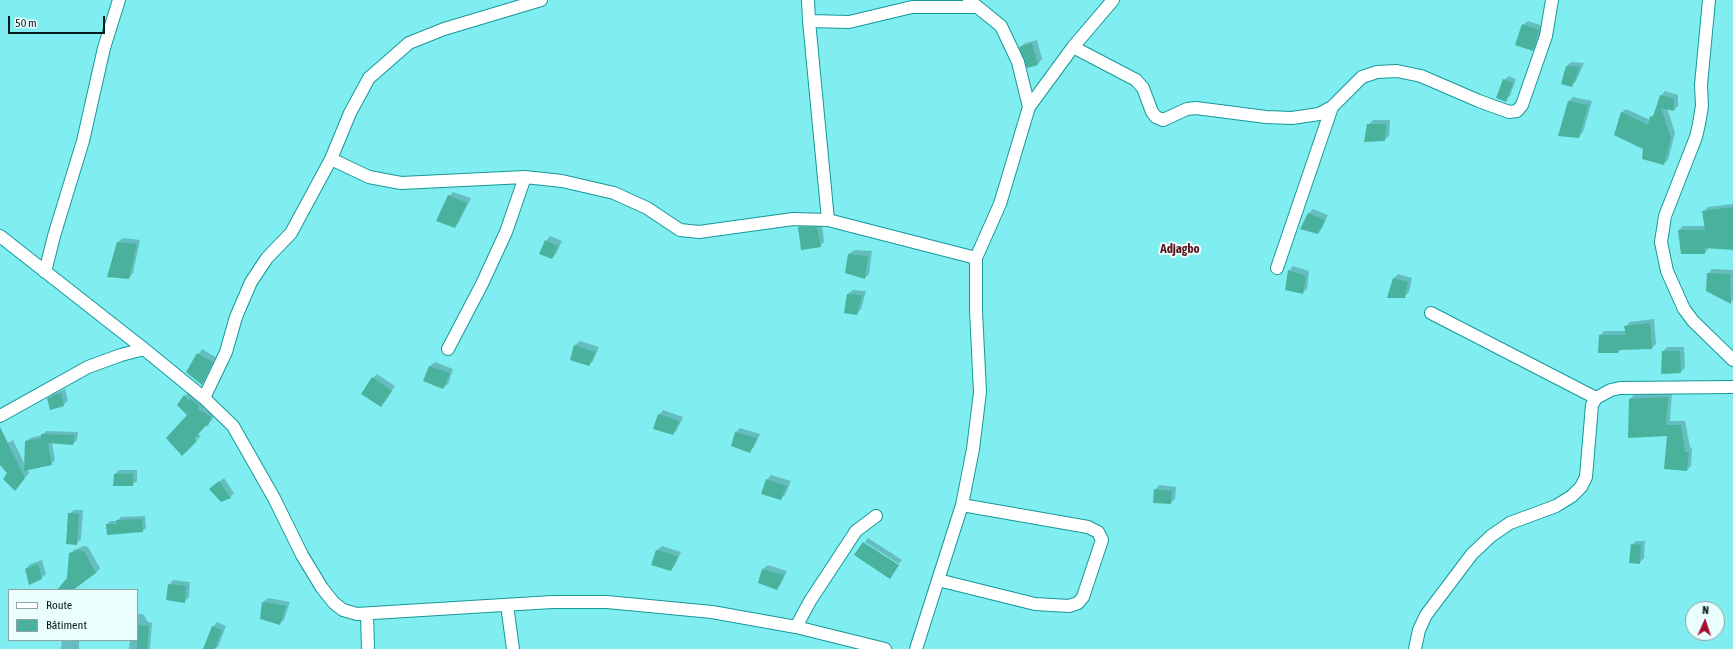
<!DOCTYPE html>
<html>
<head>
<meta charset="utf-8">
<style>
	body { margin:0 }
	#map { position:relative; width:1733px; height:649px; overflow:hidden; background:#80edf0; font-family:"Asap Condensed",sans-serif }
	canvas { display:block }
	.legend { position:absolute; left:8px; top:589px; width:130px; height:52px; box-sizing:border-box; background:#ebfefe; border:1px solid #8fa4a4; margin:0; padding:5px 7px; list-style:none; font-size:12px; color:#041c1d }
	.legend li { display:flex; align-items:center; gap:8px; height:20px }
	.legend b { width:20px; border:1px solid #8fa4a4 }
	.north { position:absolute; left:1685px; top:601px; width:40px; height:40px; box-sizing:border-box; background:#ebfefe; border:1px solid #8fa4a4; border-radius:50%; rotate:3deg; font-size:11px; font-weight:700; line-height:16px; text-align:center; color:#041c1d }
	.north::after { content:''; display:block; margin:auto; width:14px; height:18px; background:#a70d31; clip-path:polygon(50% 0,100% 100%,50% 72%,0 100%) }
	.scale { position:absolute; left:8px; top:16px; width:97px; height:18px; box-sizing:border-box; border:2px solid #041c1d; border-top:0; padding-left:5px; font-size:12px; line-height:14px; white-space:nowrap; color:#041c1d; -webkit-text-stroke:3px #ebfefe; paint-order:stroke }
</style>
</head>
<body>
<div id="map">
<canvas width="1733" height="649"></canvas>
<ul class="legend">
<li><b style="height:5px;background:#fff"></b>Route</li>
<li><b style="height:11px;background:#49b19c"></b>Bâtiment</li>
</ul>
<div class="north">N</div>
<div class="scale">50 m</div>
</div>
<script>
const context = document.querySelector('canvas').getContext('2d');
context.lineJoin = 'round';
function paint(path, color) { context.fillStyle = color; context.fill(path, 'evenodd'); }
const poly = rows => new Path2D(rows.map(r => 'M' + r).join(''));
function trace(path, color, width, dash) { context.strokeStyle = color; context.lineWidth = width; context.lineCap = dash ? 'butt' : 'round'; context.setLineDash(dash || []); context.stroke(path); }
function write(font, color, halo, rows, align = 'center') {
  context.font = font + ' "Asap Condensed",sans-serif'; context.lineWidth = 4; context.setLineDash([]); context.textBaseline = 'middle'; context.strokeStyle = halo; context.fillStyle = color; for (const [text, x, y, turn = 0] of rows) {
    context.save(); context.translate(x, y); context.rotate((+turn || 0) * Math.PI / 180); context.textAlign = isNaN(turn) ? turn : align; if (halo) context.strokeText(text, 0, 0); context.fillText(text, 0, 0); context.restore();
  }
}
const shadow = poly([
	[1528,21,1543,26,1537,46,1533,50,1523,25],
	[1037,40,1042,59,1038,64,1020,47,1025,43],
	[1571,62,1584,63,1576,81,1571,86,1567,66],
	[1509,76,1516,79,1510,96,1505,100,1504,80],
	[1665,91,1678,95,1678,106,1674,110,1667,108,1675,133,1668,160,1663,164,1644,149,1621,113,1626,109,1650,120,1655,112,1661,96],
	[1573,97,1592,101,1583,132,1579,137,1569,101],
	[1373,120,1390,120,1389,136,1384,140,1368,125],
	[453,192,471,198,459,222,454,227,449,196],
	[1733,204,1733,249,1709,248,1705,253,1679,230,1683,226,1705,226,1704,211,1708,207],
	[1313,209,1328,215,1322,228,1318,233,1308,214],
	[803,223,822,223,824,242,820,246,799,227],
	[550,236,562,241,556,254,552,258,546,241],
	[123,238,140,240,133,273,129,278,109,276,118,242],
	[854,250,872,251,869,274,865,278,849,254],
	[1293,266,1309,271,1307,289,1302,293,1289,271],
	[1712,269,1733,270,1733,300,1730,303,1708,274],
	[1398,274,1412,278,1409,292,1404,297,1388,297,1394,278],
	[853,290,866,291,861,309,857,314,848,294],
	[1654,319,1656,344,1652,348,1621,349,1618,352,1600,335,1604,331,1627,331,1626,326,1630,322],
	[580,341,599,347,593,361,589,365,575,345],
	[1667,347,1684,347,1685,368,1680,372,1663,352],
	[202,349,217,358,206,379,202,383,187,372],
	[435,362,453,369,448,384,443,388,424,381,430,366],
	[377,374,395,386,381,406,373,378],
	[65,389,68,401,63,405,48,399,53,394],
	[189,392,203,401,202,405,215,413,212,420,198,434,201,436,182,454,189,415,185,396],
	[1672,393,1670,421,1685,421,1690,447,1692,448,1691,466,1687,470,1668,435,1630,399,1634,395],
	[663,410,683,417,677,430,673,434,659,415],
	[740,428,760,434,754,447,750,451,732,446,736,432],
	[46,431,78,432,77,440,73,444,52,443,55,460,51,464,27,469,29,473,15,490,8,473,0,464,0,447,13,440,25,465,26,442,30,438,42,435],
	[119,470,137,470,137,481,132,485,115,474],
	[771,475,791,481,785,495,780,499,767,480],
	[224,478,234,493,230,497,215,485],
	[1159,485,1176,487,1175,499,1170,503,1155,490],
	[74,510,83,510,81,539,76,544,69,514],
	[145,516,146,528,142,531,107,524,110,521,117,521,121,517],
	[868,538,902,560,899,564,865,542],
	[1636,541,1645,541,1644,558,1639,563,1632,545],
	[84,546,88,547,100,568,96,573,70,554,74,550],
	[662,546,681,552,675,565,671,570,653,564,657,550],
	[42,560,46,574,41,578,26,569,30,564],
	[768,565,787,571,781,584,777,588,759,583,763,569],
	[173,580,190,582,189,597,184,602,169,585],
	[268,598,290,602,284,620,279,624,263,602],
	[137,614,143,614,148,622,152,623,150,649,129,649,130,640,137,640],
	[217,622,226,626,218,647,206,649,213,627],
	[62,640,79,640,79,649,61,649]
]);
const building = poly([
	[1522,24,1539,30,1533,51,1515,45],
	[1032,43,1038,65,1027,68,1019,47],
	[1566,66,1580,67,1572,87,1561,84],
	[1503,79,1513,83,1506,102,1496,98],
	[1660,95,1674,99,1674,111,1661,108,1671,138,1664,165,1642,159,1643,149,1614,135,1621,112,1648,125,1650,116,1653,117],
	[1568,101,1588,105,1579,138,1558,136],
	[1367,124,1386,124,1385,141,1364,142],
	[448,195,467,203,455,228,436,221],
	[1733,207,1733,250,1705,248,1705,254,1681,254,1678,230,1705,230,1702,211],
	[1308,213,1325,220,1318,234,1300,229],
	[798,227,817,227,821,247,801,250],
	[545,240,558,246,552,259,539,254],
	[117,242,137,244,129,279,107,277],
	[848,254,868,256,865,279,845,273],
	[1288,270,1306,276,1303,294,1285,290],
	[1707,273,1730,274,1731,304,1706,291],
	[1393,278,1408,282,1405,298,1387,298],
	[847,294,862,295,857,315,844,313],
	[1650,323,1652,349,1619,350,1618,353,1598,353,1599,335,1626,335,1624,326],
	[574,345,596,352,589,366,570,360],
	[1662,351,1680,351,1681,373,1661,374],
	[197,353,213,362,202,385,186,372],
	[429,366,450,373,443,389,423,381],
	[372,377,392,391,381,407,361,394],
	[61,393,64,406,50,410,47,398],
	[184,395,188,400,191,399,199,406,198,409,211,417,208,426,206,425,194,439,197,441,182,456,166,438,187,415,177,405],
	[1668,397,1666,425,1681,425,1685,452,1689,452,1687,471,1664,469,1667,436,1628,438,1629,399],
	[658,414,679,421,673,435,653,429],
	[0,427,25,478,15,491,3,479,7,473,0,465],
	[735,432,757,438,750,453,731,446],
	[41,434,75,435,73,445,48,443,52,465,24,471,25,441,41,438],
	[114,474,133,474,133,486,113,486],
	[766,479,787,486,781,500,761,494],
	[219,481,231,498,221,502,209,489],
	[1154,489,1172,491,1171,504,1153,503],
	[68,513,79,514,77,545,66,544],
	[142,519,143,532,107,535,106,524,117,524,116,520],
	[863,542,899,565,890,579,854,555],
	[1631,544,1641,545,1640,564,1629,563],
	[79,550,84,551,96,573,73,590,57,590,67,578,69,553],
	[656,550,678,556,671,571,651,565],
	[38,564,42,579,29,585,25,569],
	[762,569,784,575,777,590,758,583],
	[168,584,186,586,185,603,166,600],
	[262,602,286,606,280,625,260,619],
	[137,625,149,626,147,649,137,649],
	[212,626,222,630,215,649,203,649]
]);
const street = poly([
	[808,0,809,21,828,220],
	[1709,0,1701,85,1702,106,1699,124,1696,137,1665,216,1661,242,1667,271,1684,309,1693,321,1733,360],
	[809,21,849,22,912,7,977,7],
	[1073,47,1136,80,1143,88,1152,112,1156,117,1163,120,1187,109,1196,108,1266,117,1292,118,1319,114,1332,107,1362,77,1377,72,1397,71,1421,76,1479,101,1509,112,1517,111,1522,105,1546,36,1552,0],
	[1029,107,1073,47,1113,0],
	[331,159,369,177,401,183,525,177,562,181,614,193,647,208,680,230,699,232,793,219,828,220,976,258],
	[0,236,144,349,204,398,233,426,274,498,302,555,322,588,334,603,343,610,357,614,552,602,607,602,712,612,796,627,885,649],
	[1277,268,1332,107],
	[45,272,54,236,83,141,104,48,119,0],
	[1431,313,1596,398],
	[448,349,482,284,506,232,525,177],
	[204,398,226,352,236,317,251,282,267,258,291,233,331,159,350,113,369,78,409,43,444,29,541,0],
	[0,416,88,367,121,355,144,349],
	[938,580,1035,604,1069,606,1078,603,1083,597,1102,540,1098,532,1088,527,962,505],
	[507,605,513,649],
	[367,614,368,649],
	[796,627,810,601,856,531,876,516],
	[916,649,962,505,973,449,980,392,976,311,976,258,1000,204,1029,107,1018,62,1001,26,969,0],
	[1415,649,1419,630,1426,615,1472,554,1491,536,1510,523,1556,506,1572,496,1581,487,1586,477,1592,405,1596,398,1611,390,1620,388,1733,387]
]);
const quarterNames = [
	["Adjagbo",1180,249]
];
paint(shadow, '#0003');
paint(building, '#49b19c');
trace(street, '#16989b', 14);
trace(street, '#fff', 12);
write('bold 13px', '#5d1720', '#ebfefe', quarterNames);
</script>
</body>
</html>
